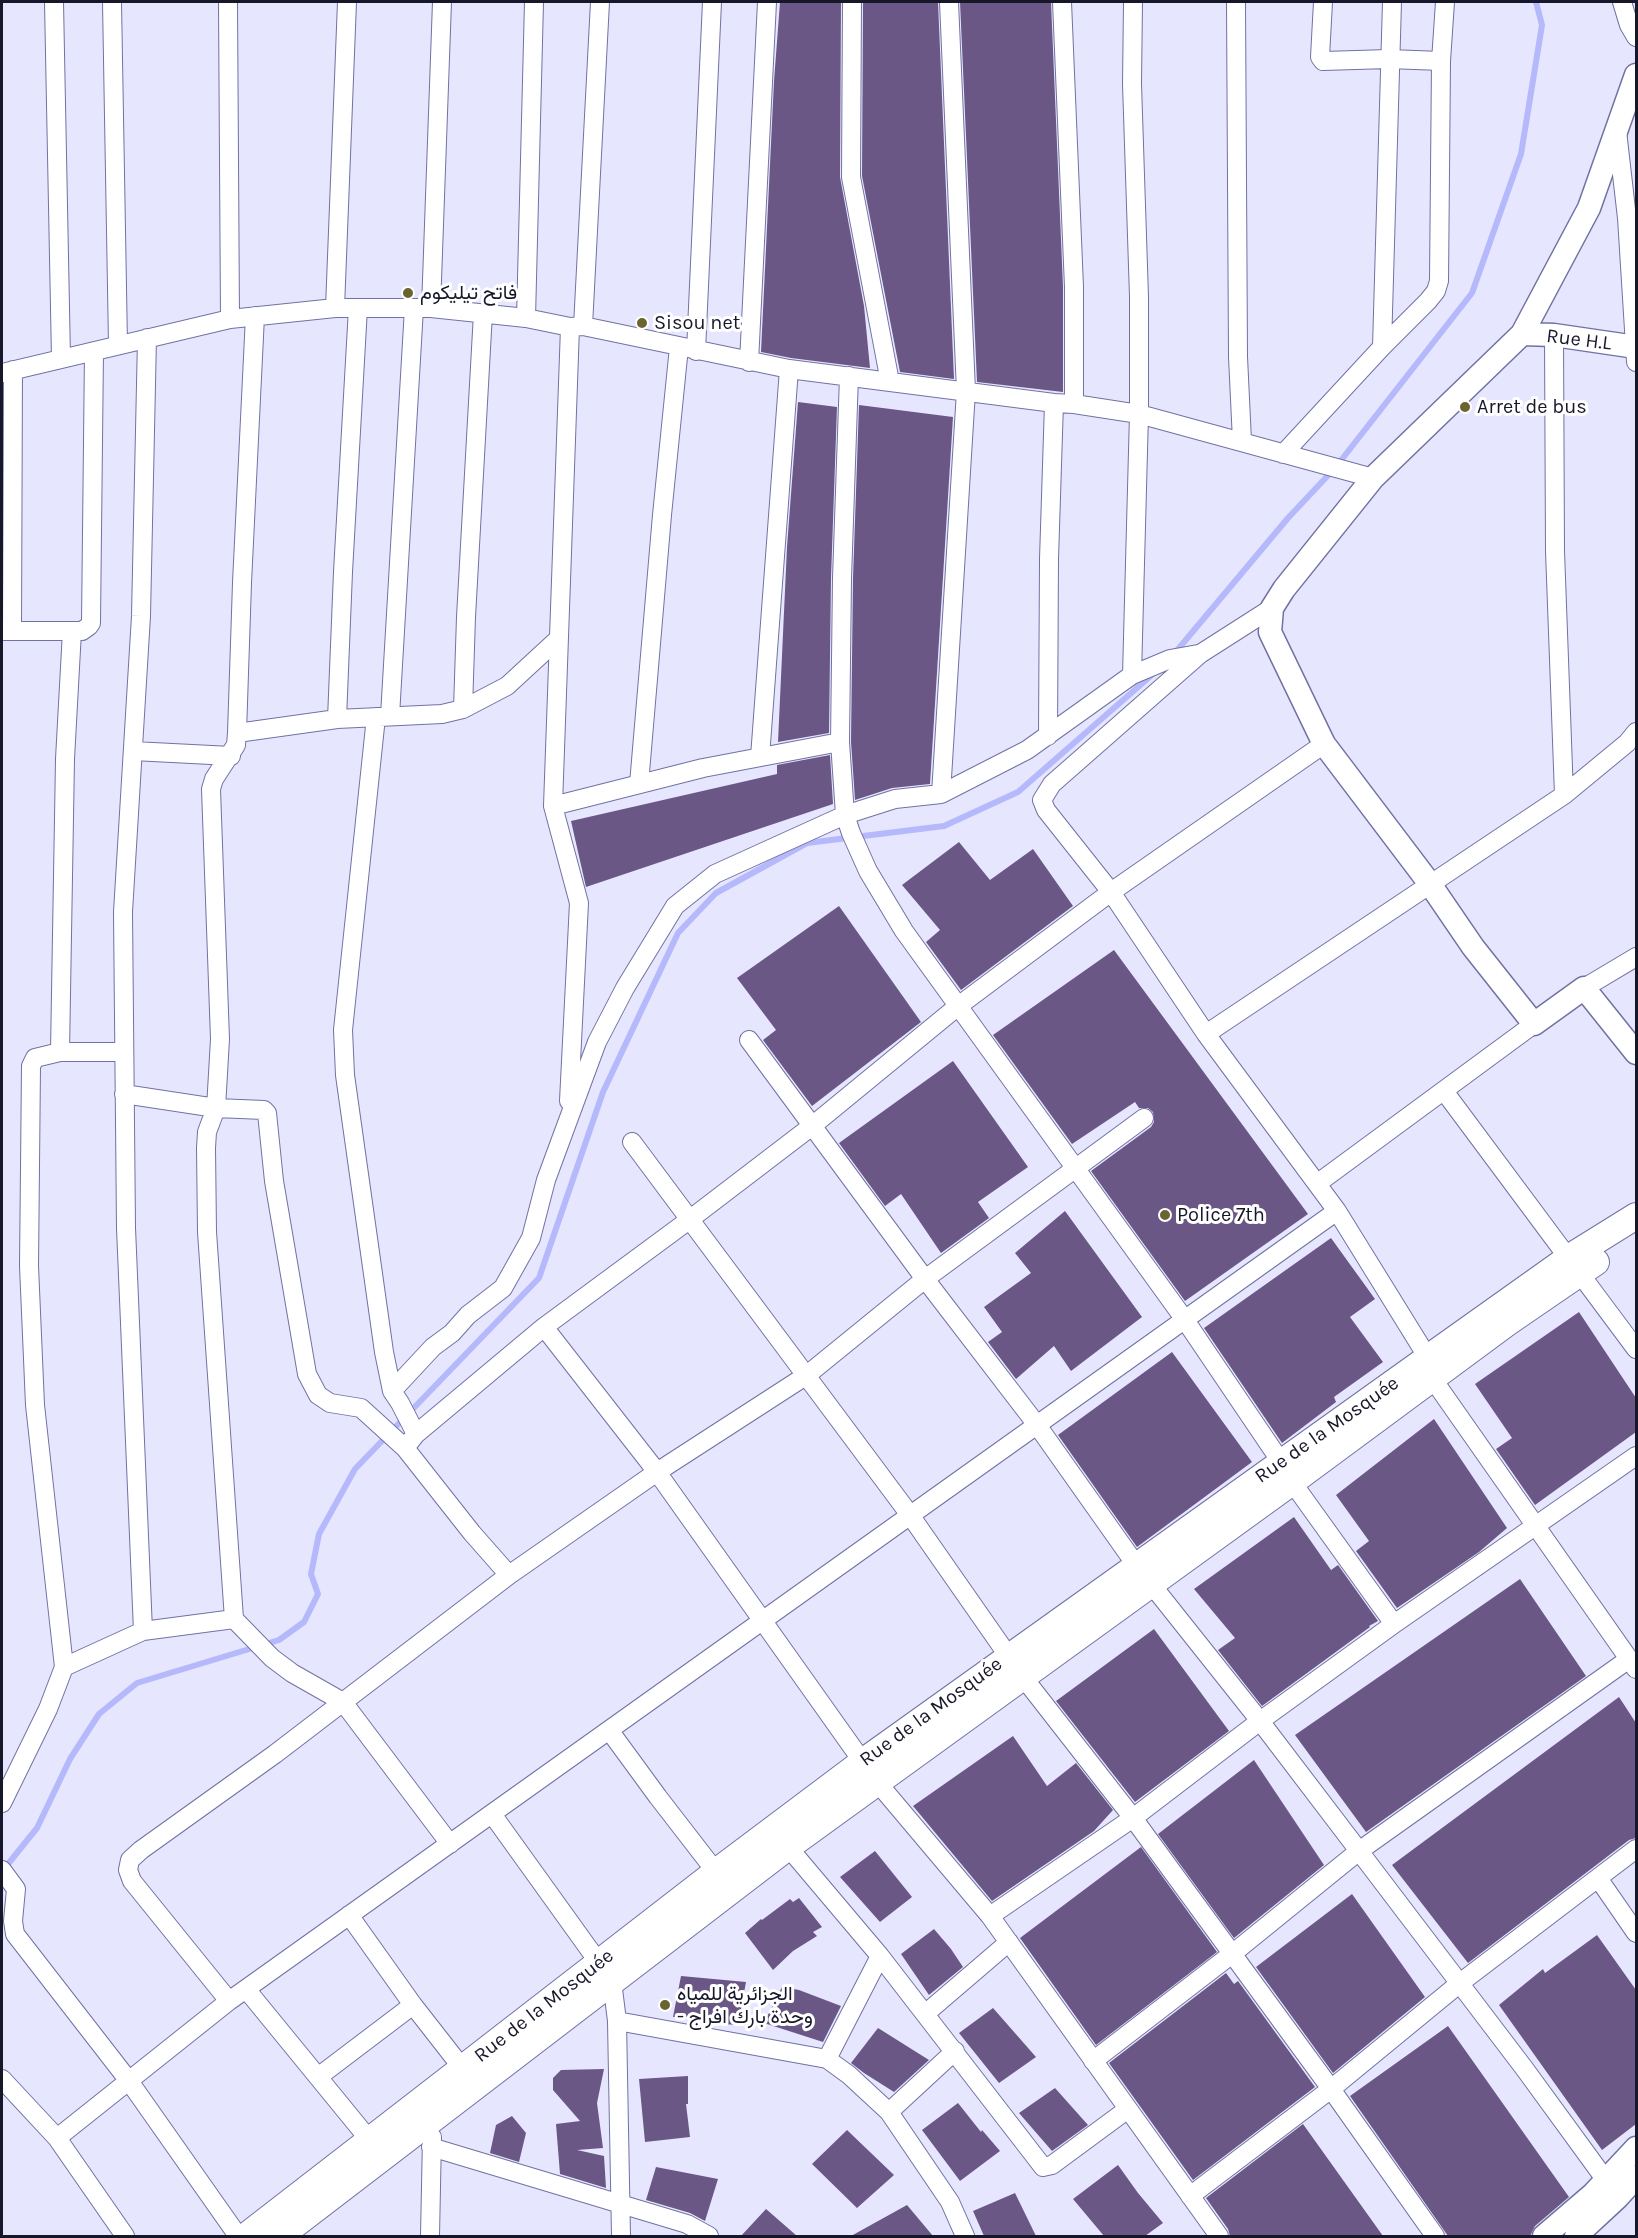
<!DOCTYPE html>
<html>
<head>
<meta charset="utf-8">
<style>
	body { margin:0 }
	#map { position:relative; width:1638px; height:2238px; overflow:hidden; background:#e6e7fe; font-family:Karla,sans-serif }
	canvas { display:block }
	.frame { position:absolute; inset:0; border:3px solid #17172a; pointer-events:none }
</style>
</head>
<body>
<div id="map">
<canvas width="1638" height="2238"></canvas>
<div class="frame"></div>
</div>
<script>
const context = document.querySelector('canvas').getContext('2d');
context.lineJoin = 'round';
const poly = rows => new Path2D(rows.map(r => 'M' + r).join(''));
function trace(path, color, width, dash) { context.strokeStyle = color; context.lineWidth = width; context.lineCap = dash ? 'butt' : 'round'; context.setLineDash(dash || []); context.stroke(path); }
function paint(path, color) { context.fillStyle = color; context.fill(path, 'evenodd'); }
function write(font, color, halo, rows, align = 'center') {
  context.font = font + ' Karla,Vazirmatn,sans-serif'; context.lineWidth = 6; context.setLineDash([]); context.textBaseline = 'middle'; context.strokeStyle = halo; context.fillStyle = color; for (const [text, x, y, turn = 0] of rows) {
    context.save(); context.translate(x, y); context.rotate((+turn || 0) * Math.PI / 180); context.textAlign = isNaN(turn) ? turn : align; if (halo) context.strokeText(text, 0, 0); context.fillText(text, 0, 0); context.restore();
  }
}
const stream = poly([
	[1174,654,1288,518,1335,468,1472,293,1521,154,1542,25,1536,2],
	[4,1869,37,1828,70,1759,99,1714,137,1683,279,1640,304,1622,318,1594,311,1574,319,1534,355,1469,539,1278,603,1092,678,933,716,893,807,843,944,826,1018,792,1154,673]
]);
const building = poly([
	[780,2,841,2,840,177,864,306,870,368,791,358,761,352,774,81],
	[863,2,938,2,954,379,900,372,862,176],
	[960,2,1051,2,1063,287,1063,392,977,382],
	[798,402,837,407,831,578,829,733,778,742,787,547],
	[859,405,953,417,930,784,892,788,855,800,851,742,853,578],
	[830,755,833,804,586,887,571,821,777,774,777,765],
	[959,842,990,880,1033,849,1073,906,961,990,926,942,940,930,902,885],
	[839,906,921,1022,812,1106,763,1040,776,1030,737,978],
	[1114,950,1308,1214,1185,1301,1091,1171,1151,1127,1154,1122,1153,1112,1148,1108,1139,1108,1135,1102,1072,1144,993,1035],
	[953,1061,1028,1167,978,1202,989,1218,941,1253,901,1194,885,1206,839,1143],
	[1065,1211,1142,1317,1071,1371,1054,1346,1016,1379,988,1342,1002,1332,984,1307,1031,1273,1015,1253],
	[1331,1238,1375,1299,1350,1317,1383,1362,1334,1397,1336,1402,1282,1443,1204,1328],
	[1579,1312,1636,1398,1636,1432,1535,1505,1496,1449,1512,1438,1475,1384],
	[1172,1352,1252,1462,1137,1547,1058,1435],
	[1434,1419,1507,1528,1479,1552,1397,1608,1356,1551,1369,1541,1336,1495],
	[1294,1517,1331,1570,1338,1565,1378,1621,1369,1626,1370,1627,1262,1706,1218,1650,1235,1638,1194,1589],
	[1520,1579,1586,1676,1366,1832,1295,1735],
	[1154,1629,1229,1731,1135,1802,1056,1701],
	[1619,1697,1636,1723,1636,1838,1629,1840,1468,1963,1392,1865],
	[1013,1736,1047,1786,1076,1763,1113,1810,1094,1831,992,1901,913,1806],
	[1254,1760,1324,1865,1234,1938,1158,1834],
	[1141,1847,1217,1952,1096,2045,1020,1938],
	[875,1851,912,1897,880,1922,840,1877],
	[1352,1894,1425,1997,1333,2073,1256,1967],
	[799,1898,822,1927,813,1932,817,1936,793,1951,773,1970,745,1933,761,1919,762,1920,790,1899,793,1902],
	[934,1929,951,1949,963,1967,929,1995,901,1954],
	[1597,1935,1636,1990,1636,2124,1602,2150,1499,2005,1543,1969,1545,1973],
	[1226,1973,1234,1984,1238,1981,1315,2087,1193,2180,1109,2063],
	[681,1976,746,1982,738,2025,709,2023,710,2017,673,2017],
	[782,1987,799,1990,841,2006,823,2042,764,2023],
	[993,2008,1036,2057,999,2083,959,2033],
	[1448,2026,1569,2197,1535,2226,1530,2236,1448,2236,1350,2096],
	[878,2028,929,2060,894,2092,864,2073,851,2063],
	[604,2069,597,2103,603,2148,577,2150,604,2156,606,2188,560,2174,556,2124,580,2121,553,2090,553,2078,561,2070],
	[688,2076,688,2104,686,2104,690,2137,645,2142,639,2079],
	[1055,2088,1088,2125,1052,2151,1019,2113],
	[958,2103,981,2132,982,2130,1000,2151,960,2181,922,2130],
	[512,2116,526,2133,519,2162,490,2153,496,2125],
	[1303,2124,1383,2236,1230,2236,1228,2229,1206,2198],
	[847,2130,894,2175,857,2208,812,2164],
	[1118,2165,1138,2193,1163,2223,1145,2236,1104,2236,1073,2199],
	[656,2167,718,2179,705,2221,690,2213,646,2200],
	[1015,2193,1036,2236,984,2236,973,2211],
	[907,2205,933,2236,851,2236],
	[766,2209,797,2236,741,2236]
]);
const minor = poly([
	[54,2,61,359],
	[112,2,118,345],
	[228,2,230,319],
	[852,2,851,177,890,382],
	[1062,2,1074,287,1074,404],
	[1236,2,1238,357,1242,441],
	[1323,2,1320,57,1323,61,1389,59,1441,61],
	[1622,2,1629,25,1636,37],
	[1617,131,1627,218,1636,362],
	[335,308,347,2],
	[431,308,442,2],
	[526,318,534,2],
	[583,326,600,2],
	[1554,335,1555,551,1564,795],
	[1382,347,1392,2],
	[696,351,712,2],
	[749,362,767,2],
	[2,373,230,319,335,308,431,308,526,318,570,327,583,326,789,369,1054,403,1074,404,1139,414,1373,478],
	[849,376,842,578,840,742,845,815,851,833,868,871,904,931,1185,1320,1281,1462],
	[1283,454,1382,347,1428,301,1436,291,1439,281,1441,61,1445,2],
	[1272,608,1200,654,1052,784,1042,800,1046,810,1111,892,1206,1034,1337,1211,1428,1358],
	[2,631,82,631,89,626,91,623,94,351],
	[12,631,13,370],
	[1132,675,1139,414,1139,297,1132,84,1133,2],
	[463,709,466,617,483,313],
	[390,716,414,308],
	[376,717,343,1030,345,1075,384,1352,392,1391],
	[337,719,343,572,358,308],
	[237,733,337,719,442,714,463,709,507,686,558,639],
	[1048,736,1049,559,1054,403],
	[133,751,231,756],
	[760,757,789,369],
	[639,784,662,515,679,347],
	[941,794,1027,750,1132,675,1170,659,1198,654],
	[553,806,703,768,840,742],
	[1584,988,1636,957],
	[1206,1034,1564,795,1627,743,1636,732],
	[749,1040,925,1279,1037,1425,1136,1565,1260,1721,1359,1851,1524,2068,1613,2190],
	[60,1052,65,759,72,631],
	[1444,1091,1636,1349],
	[124,1094,216,1108,264,1110,267,1113,274,1181,307,1374,318,1395,330,1403,361,1408,405,1448,472,1533,509,1575],
	[569,1101,579,903,553,806,570,327],
	[632,1142,910,1515,1023,1677,1133,1818,1331,2089,1435,2236],
	[1318,1183,1534,1024],
	[544,1327,657,1472,877,1782,990,1916,1219,2236],
	[1432,1378,1636,1669],
	[416,1434,400,1403,392,1391,433,1347,452,1333,468,1315,503,1288,531,1238,546,1180,597,1042,625,988,675,906,715,874,845,815,895,799,941,794,966,391,949,2],
	[405,1448,416,1434,544,1327,689,1220,812,1126,957,1007,1111,892,1324,744],
	[1292,1482,1394,1624],
	[234,1619,207,1232,206,1148,207,1132,216,1108,220,1039,211,789,214,779,236,745,237,733,242,583,255,316],
	[143,1631,126,1228,123,912,141,616,147,338],
	[64,1667,35,1405,29,1266,31,1066,35,1058,60,1052,123,1052],
	[609,1730,658,1797,716,1872],
	[2,1803,48,1709,64,1667,143,1631,234,1619,272,1658,292,1673,343,1702,450,1844],
	[492,1814,612,1981,617,2021,621,2236],
	[788,1847,880,1956,1043,2167,1052,2165,1128,2109],
	[2,1870,16,1889,13,1921,15,1934,129,2081,238,2236],
	[1598,1878,1636,1933],
	[349,1915,413,2005,463,2069],
	[990,1916,1133,1818,1260,1721,1394,1624,1636,1456],
	[246,1989,376,2148],
	[229,2001,132,1881,128,1870,130,1860,141,1850,275,1754,509,1575,657,1472,807,1375,925,1279,1144,1118],
	[925,2014,1009,1942],
	[617,2021,827,2059,849,2075,889,2112,950,2202,965,2236],
	[827,2059,880,1956],
	[1093,2061,1232,1954,1359,1851,1629,1659],
	[318,2077,413,2005],
	[2,2079,57,2138,125,2236],
	[889,2112,955,2051],
	[57,2138,229,2001,1337,1211],
	[431,2147,687,2224,709,2236],
	[1190,2196,1331,2089,1460,1983,1636,1849],
	[430,2236,432,2137]
]);
const tertiary = poly([
	[1636,75,1589,208,1522,334,1373,478,1284,589,1272,608,1270,632,1324,744,1430,884,1473,947,1534,1024,1584,988,1636,1053],
	[1522,334,1554,335,1636,347],
	[1544,2236,1593,2194,1636,2148],
	[1576,2236,1618,2197,1636,2177]
]);
const secondary = poly([
	[246,2236,716,1872,864,1761,1428,1358,1570,1257,1636,1216],
	[280,2236,788,1847,1292,1482,1507,1323,1596,1262]
]);
const markers = [
	[408,293,6,"#6a6430"],
	[642,323,6,"#6a6430"],
	[1465,407,6,"#6a6430"],
	[1165,1215,6,"#6a6430"],
	[665,2005,6,"#6a6430"]
];
const poiNames = [
	["فاتح تيليكوم",420,293],
	["Sisou net",654,323],
	["Arret de bus",1477,407],
	["Police 7th",1177,1215],
	["الجزائرية للمياه",677,1994],
	["- وحدة بارك افراج",677,2017]
];
const streetNames = [
	["Rue H.L",1579,340,7],
	["Rue de la Mosquée",1327,1430,-35],
	["Rue de la Mosquée",931,1712,-36],
	["Rue de la Mosquée",544,2006,-38]
];
trace(stream, '#b5b8fb', 6);
paint(building, '#6a5786');
trace(minor, '#7072a3', 20);
trace(tertiary, '#7072a3', 25);
trace(secondary, '#7072a3', 28);
trace(minor, '#fff', 18);
trace(tertiary, '#fff', 22);
trace(secondary, '#fff', 26);
for (const [x, y, r, color] of markers) { const dot = new Path2D(); dot.arc(x, y, r, 0, 2 * Math.PI); context.fillStyle = color; context.fill(dot); trace(dot, '#fff', 2); }
write('20px', '#17172a', '#fff', poiNames, 'left');
write('20px', '#17172a', '#fff', streetNames);
</script>
</body>
</html>
